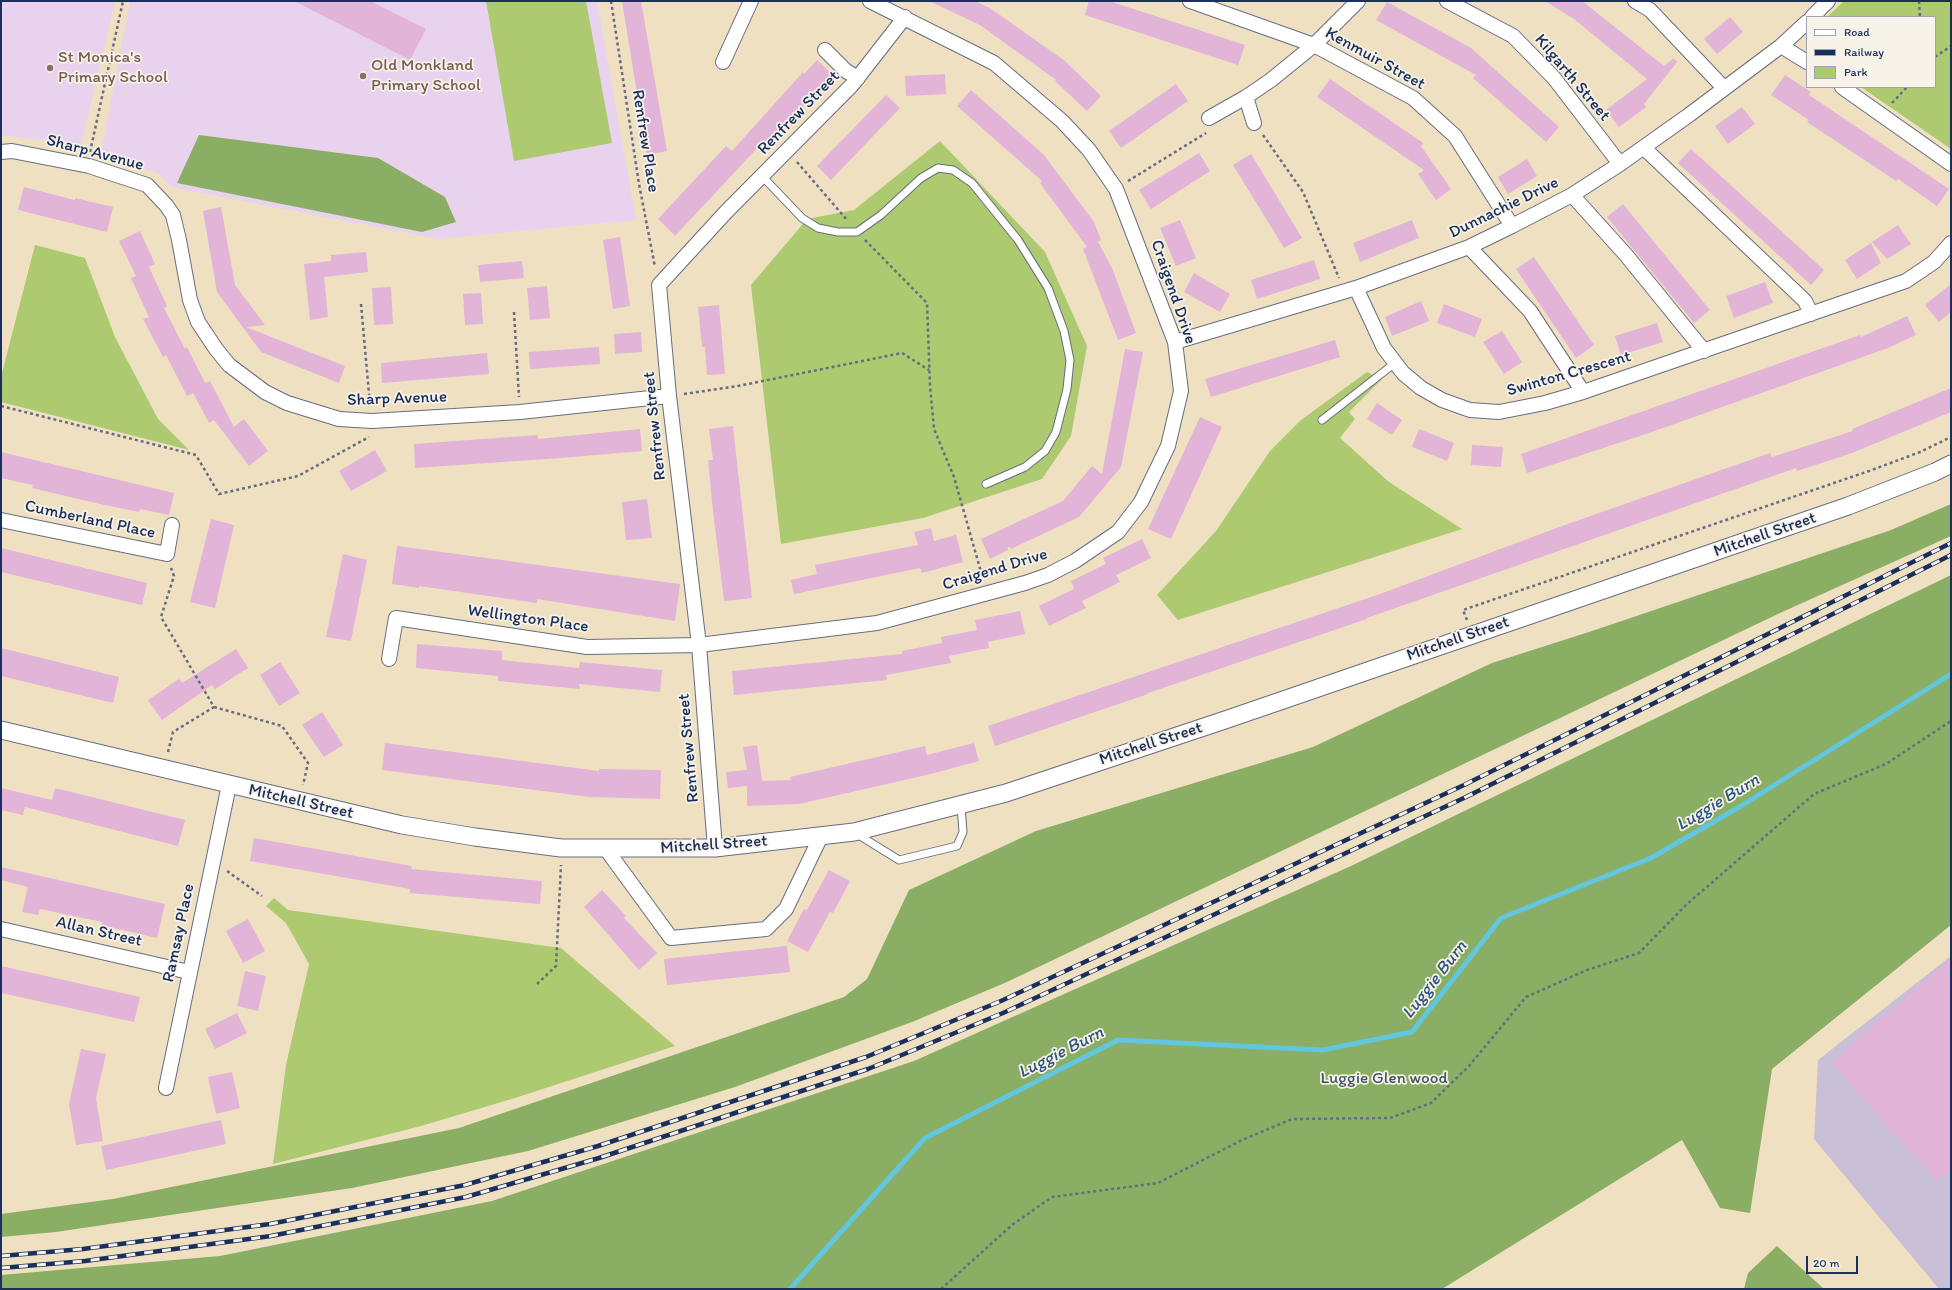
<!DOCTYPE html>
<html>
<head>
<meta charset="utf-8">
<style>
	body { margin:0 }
	#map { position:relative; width:1952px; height:1290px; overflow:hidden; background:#f0e0c2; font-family:Itim,sans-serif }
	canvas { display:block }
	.frame { position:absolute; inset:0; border:2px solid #1b2f5e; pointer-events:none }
	.legend { position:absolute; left:1806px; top:16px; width:130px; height:72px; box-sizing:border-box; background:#f7f3e8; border:1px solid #9fa5b1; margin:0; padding:5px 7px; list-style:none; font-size:12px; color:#1b2f5e }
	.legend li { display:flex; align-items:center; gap:8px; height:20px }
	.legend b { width:20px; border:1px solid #9fa5b1 }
	.scale { position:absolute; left:1806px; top:1256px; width:52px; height:18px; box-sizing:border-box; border:2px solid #1b2f5e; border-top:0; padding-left:5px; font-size:12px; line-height:14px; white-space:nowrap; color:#1b2f5e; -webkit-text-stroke:3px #f7f3e8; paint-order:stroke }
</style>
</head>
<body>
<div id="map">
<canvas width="1952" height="1290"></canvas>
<div class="frame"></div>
<ul class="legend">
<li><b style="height:5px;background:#fff"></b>Road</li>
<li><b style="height:5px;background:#1b2f5e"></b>Railway</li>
<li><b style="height:11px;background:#adca71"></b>Park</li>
</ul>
<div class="scale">20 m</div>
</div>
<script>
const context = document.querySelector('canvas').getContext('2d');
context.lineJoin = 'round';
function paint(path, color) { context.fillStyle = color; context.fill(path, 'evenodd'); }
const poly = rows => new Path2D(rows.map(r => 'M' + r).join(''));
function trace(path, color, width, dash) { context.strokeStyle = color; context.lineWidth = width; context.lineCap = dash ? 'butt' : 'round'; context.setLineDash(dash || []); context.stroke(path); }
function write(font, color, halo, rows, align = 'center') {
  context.font = font + ' Itim,sans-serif'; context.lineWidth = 3.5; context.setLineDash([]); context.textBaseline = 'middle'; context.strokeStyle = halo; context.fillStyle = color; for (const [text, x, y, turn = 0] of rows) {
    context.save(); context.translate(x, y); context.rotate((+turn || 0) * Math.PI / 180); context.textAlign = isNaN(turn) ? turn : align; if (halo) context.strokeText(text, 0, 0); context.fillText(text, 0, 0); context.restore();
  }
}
const built = poly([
	[1,1,115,1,81,145,1,135],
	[130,1,597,1,636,220,438,239,171,187,159,174,101,152]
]);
const industrial = poly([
	[1951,956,1951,1289,1939,1289,1814,1139,1818,1060]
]);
const green = poly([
	[486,1,586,1,612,143,514,161],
	[1844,1,1951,1,1951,149,1861,87,1935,87,1935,17,1827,17],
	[940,141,1045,252,1087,346,1071,436,1042,479,923,518,781,544,751,285,807,219,854,210],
	[35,245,85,258,115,337,158,419,189,450,1,402,1,377],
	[1367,372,1382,379,1349,412,1355,419,1340,438,1389,482,1462,529,1178,620,1157,595,1216,531,1270,451,1301,420],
	[274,898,288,910,561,948,675,1046,515,1098,421,1126,273,1164,286,1065,309,964,286,923,266,906]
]);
const forest = poly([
	[199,135,378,158,445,197,456,222,422,232,177,183],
	[1951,504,1951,536,1780,613,1007,982,912,1022,735,1087,528,1151,352,1188,56,1232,1,1237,1,1214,113,1199,459,1128,844,997,867,979,909,890,1036,831,1313,747,1492,663,1592,631,1891,530],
	[1951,575,1951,925,1772,1069,1750,1213,1720,1208,1682,1140,1442,1289,1,1289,1,1275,220,1256,492,1201,914,1061,1351,866],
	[1777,1246,1824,1289,1744,1289,1748,1273]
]);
const stream = poly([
	[790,1289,925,1138,1118,1040,1323,1050,1412,1032,1501,918,1651,858,1741,806,1951,674]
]);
const building = poly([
	[294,1,370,1,426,29,410,60],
	[622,1,641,1,667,151,647,155],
	[929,1,975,1,990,8,1065,61,1101,96,1087,111,1055,81,1056,80,980,25],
	[1089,1,1109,1,1245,45,1238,65,1085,15],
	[1545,1,1582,1,1664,66,1674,58,1677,62,1644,104,1646,107,1619,127,1606,110,1647,79,1574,19],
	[1387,2,1471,48,1559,127,1546,142,1473,78,1476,75,1376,20],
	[1730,17,1743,32,1717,54,1704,39],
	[817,60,833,75,765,147,762,143,675,236,658,219,726,146,732,151,803,72,804,74],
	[945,74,946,94,906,96,905,76],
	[1785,75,1811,92,1809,95,1949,189,1937,206,1898,179,1896,181,1807,122,1809,120,1771,95],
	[1330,79,1423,143,1421,146,1451,189,1436,200,1418,174,1424,170,1317,97],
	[1176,84,1188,101,1121,148,1109,131],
	[971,90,1044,155,1094,222,1101,240,1098,242,1112,268,1136,333,1118,340,1083,249,1087,247,1040,183,1042,181,957,106],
	[886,95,900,108,831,180,817,166],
	[1742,107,1755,124,1728,144,1715,126],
	[1691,149,1824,270,1811,285,1678,163],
	[1199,153,1210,171,1151,209,1139,190],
	[1251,154,1302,238,1284,248,1233,165],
	[1527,159,1537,176,1508,194,1498,177],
	[24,187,75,200,75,198,113,207,107,232,18,210],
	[1623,204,1710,310,1694,323,1607,217],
	[221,207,235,285,265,325,246,327,345,366,339,383,261,352,217,292,203,211],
	[1180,220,1196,258,1176,266,1160,228],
	[1412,220,1419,238,1360,262,1353,243],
	[1898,225,1911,244,1887,259,1872,242],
	[140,231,155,264,149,267,167,306,164,308,185,349,187,347,205,383,210,381,234,427,244,419,268,451,249,466,214,420,209,423,193,393,187,396,166,355,163,357,143,319,149,317,131,278,136,276,119,241],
	[620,237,630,306,613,309,603,240],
	[1871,243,1881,263,1857,279,1845,260],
	[366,252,368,272,324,277,328,317,310,320,304,264,331,261,331,255],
	[1534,257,1594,345,1576,358,1516,269],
	[1314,260,1320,279,1257,299,1251,280],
	[522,261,524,278,480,282,478,265],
	[1194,273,1230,294,1220,312,1184,292],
	[1765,282,1773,303,1734,318,1726,296],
	[1951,284,1951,312,1939,322,1925,305],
	[547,286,550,318,530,320,527,288],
	[391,287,393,324,374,325,372,288],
	[481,293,483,324,465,325,463,294],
	[1421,301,1429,321,1392,336,1385,317],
	[1444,304,1482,319,1475,337,1437,323],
	[719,305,725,374,707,375,705,347,702,347,698,307],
	[1907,316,1916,335,1888,348,1649,433,1527,473,1521,454,1860,335,1861,337],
	[1657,323,1663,342,1621,355,1615,336],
	[1502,331,1522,362,1504,374,1483,342],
	[641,332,642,352,615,354,614,334],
	[1335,340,1340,357,1211,397,1205,379],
	[599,347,600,364,530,369,529,352],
	[1125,349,1143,352,1121,467,1079,517,1011,549,1010,547,1008,547,1008,550,990,559,981,539,1063,501,1092,466,1102,474],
	[487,353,489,374,382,383,381,363],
	[1951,388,1951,412,1852,453,1797,471,1796,468,1367,618,1367,619,1148,693,1148,694,995,746,988,726,1380,594,1562,526,1770,453,1772,457,1853,431,1852,429],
	[1377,403,1402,420,1392,435,1367,419],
	[1200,417,1222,427,1171,539,1148,529],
	[733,426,752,598,724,601,712,502,708,460,713,460,709,429],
	[640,429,642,451,561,458,415,468,414,444,538,435,538,439],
	[1419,429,1454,443,1447,461,1412,447],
	[1472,445,1503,447,1501,467,1471,465],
	[375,450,387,471,351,491,339,471],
	[1,452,174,493,169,515,140,509,139,512,100,504,32,488,33,485,1,478],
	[647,499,652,538,626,540,622,502],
	[211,519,234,525,215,608,190,602],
	[931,528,934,541,956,535,963,562,922,573,920,568,794,594,791,580,817,574,815,565,918,545,914,532],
	[1142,539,1151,558,1116,575,1120,582,1082,601,1086,608,1049,626,1039,606,1074,589,1071,581,1106,564,1103,558],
	[397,546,680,584,675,621,537,599,537,603,419,586,419,588,392,584],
	[1,548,147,583,142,605,1,572],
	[343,554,367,560,351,641,326,637],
	[1020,611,1025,634,988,642,989,648,949,656,951,663,886,675,887,680,734,695,732,671,902,654,902,651,942,643,941,637,977,630,975,620],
	[417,644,502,651,502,660,579,668,580,662,662,670,660,692,579,684,580,689,498,681,498,676,416,668],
	[1,648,119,677,113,703,1,676],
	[236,649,248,668,215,689,212,685,162,720,148,700,179,679,182,683],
	[280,662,300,693,279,706,260,675],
	[322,712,343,745,324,757,302,725],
	[385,743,599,771,599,769,661,770,660,799,589,797,382,770],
	[974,743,979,761,931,774,799,804,747,806,747,786,728,788,726,772,747,770,743,747,757,745,762,781,791,780,790,777,925,746,927,755],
	[1,788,52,800,55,788,185,820,178,846,25,807,23,815,1,810],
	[254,838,412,866,411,869,542,881,540,904,410,893,410,889,250,861],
	[1,867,165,904,157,938,101,925,102,922,40,909,38,915,22,912,28,887,1,880],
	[829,870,850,881,833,913,830,912,808,952,787,941,804,909,807,910],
	[602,890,626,916,624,918,657,953,639,970,584,907],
	[248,919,265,951,243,963,226,931],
	[787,946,790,972,667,985,664,959],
	[1951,958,1951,1169,1937,1181,1831,1063],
	[1,966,140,997,134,1022,1,993],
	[245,971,266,976,258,1011,237,1006],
	[237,1013,247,1033,215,1049,205,1029],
	[81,1049,106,1054,96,1098,103,1141,76,1145,69,1104],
	[232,1072,240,1108,216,1114,208,1077],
	[221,1120,226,1144,106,1170,101,1146]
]);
const path = poly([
	[611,1,639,184,655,267],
	[1919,1,1920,17],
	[1935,57,1951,46],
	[1892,103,1907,87],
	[1263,135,1303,192,1339,278],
	[90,152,123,1],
	[797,162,847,220],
	[1128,181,1206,133],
	[865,240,927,303,930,385,934,429,954,477,983,579],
	[361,304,370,405],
	[514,312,519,397],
	[684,394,738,386,902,353,929,370],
	[1,406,196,455,219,494,298,476,369,437],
	[1467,620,1463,610,1869,471,1920,452,1951,437],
	[214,707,282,726,308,763,303,785],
	[168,752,173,732,214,707,161,617,174,576,171,568],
	[227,871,262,896],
	[537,984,556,966,561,865],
	[941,1289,1012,1225,1052,1197,1158,1183,1242,1140,1292,1119,1390,1118,1431,1103,1469,1066,1526,997,1587,970,1639,953,1686,905,1814,794,1886,764,1951,721]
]);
const service = poly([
	[762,176,802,218,818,228,838,232,857,232,881,215,921,178,938,168,953,170,972,183,1018,240,1048,288,1064,331,1070,360,1067,389,1056,432,1045,451,1025,467,986,484],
	[1322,420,1395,363],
	[857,834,899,860,957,846,963,832,961,806]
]);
const minor = poly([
	[1190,1,1314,45,1413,98,1455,136,1512,226],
	[1447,1,1513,36,1554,78,1620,164],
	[1635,1,1650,10,1724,88],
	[1812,17,1828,1],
	[1781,46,1807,62],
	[825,50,846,71,858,78],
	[723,62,751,1],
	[1842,87,1951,164],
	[1209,118,1246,97],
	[1254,123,1246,97,1271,80,1314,45,1358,1],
	[1644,148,1805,301,1811,314],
	[1,152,12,151,89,166,147,185,166,205,173,215,179,240,190,300,198,322,216,349,229,365,265,392,287,403,339,419,372,421,520,412,669,396],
	[1572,195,1626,255,1704,351],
	[1469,247,1530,311,1583,392],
	[1356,288,1384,348,1403,373,1421,388,1442,400,1470,410,1499,412,1545,403,1583,392,1906,281,1934,262,1951,243],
	[1175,342,1356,288,1469,247,1512,226,1572,195,1620,164,1689,115,1781,46,1807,22],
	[1,520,167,554,172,525],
	[389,659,396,618,587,647,699,645,877,623,1025,583,1048,575,1075,561,1118,532,1141,502,1168,446,1181,391,1175,342,1116,189,1089,150,1062,121,994,63,870,1],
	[715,848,699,645,669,396,659,285,726,212,852,85,905,17],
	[606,849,671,938,766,929,786,909,821,836],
	[1,929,189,972],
	[166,1088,229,785]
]);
const tertiary = poly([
	[1,730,402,825,475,837,561,848,715,848,854,832,1006,793,1225,720,1848,506,1935,472,1951,464]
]);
const rail = poly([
	[1,1256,83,1249,270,1224,465,1185,598,1146,866,1057,1001,1001,1464,785,1951,543],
	[1,1268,85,1261,271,1236,466,1197,599,1158,868,1069,1003,1013,1466,797,1951,555]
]);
const markers = [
	[50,68,4,"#8d6e63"],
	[363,76,4,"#8d6e63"]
];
const educationNames = [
	["St Monica's",58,58],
	["Primary School",58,78],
	["Old Monkland",371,66],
	["Primary School",371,86]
];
const streetNames = [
	["Kenmuir Street",1375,59,29],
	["Kilgarth Street",1572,78,50],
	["Renfrew Street",799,113,-46],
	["Renfrew Place",645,141,81],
	["Sharp Avenue",95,153,15],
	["Dunnachie Drive",1504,208,-26],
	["Craigend Drive",1173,292,71],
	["Swinton Crescent",1569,374,-16],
	["Sharp Avenue",397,399,-2],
	["Renfrew Street",655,426,-96],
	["Cumberland Place",90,520,12],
	["Mitchell Street",1765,535,-19],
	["Craigend Drive",995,570,-17],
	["Wellington Place",528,619,8],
	["Mitchell Street",1458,639,-19],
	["Mitchell Street",1151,744,-18],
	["Renfrew Street",689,748,-95],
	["Mitchell Street",301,802,13],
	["Mitchell Street",714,845,-4],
	["Allan Street",99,932,13],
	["Ramsay Place",179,933,-78]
];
const parkNames = [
	["Luggie Glen wood",1384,1079]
];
const waterNames = [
	["Luggie Burn",1718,803,-31],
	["Luggie Burn",1435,980,-52],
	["Luggie Burn",1061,1053,-27]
];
paint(built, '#e9d2ed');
paint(industrial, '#c9bfd7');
paint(green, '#adca71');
paint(forest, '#8aae63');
trace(stream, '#61c6de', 5);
paint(building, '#e1b4d8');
trace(service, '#666d81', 9);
trace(minor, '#666d81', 16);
trace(tertiary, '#666d81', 19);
trace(path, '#666d81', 2.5, [3, 3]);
trace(service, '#fff', 7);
trace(minor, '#fff', 14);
trace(tertiary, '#fff', 17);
trace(rail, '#1b2f5e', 4.5);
trace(rail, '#f7f3e8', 3, [9]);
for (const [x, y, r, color] of markers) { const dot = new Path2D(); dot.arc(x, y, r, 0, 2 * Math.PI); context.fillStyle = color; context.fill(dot); trace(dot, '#f7f3e8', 1.5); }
write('17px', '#785e54', '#f7f3e8', educationNames, 'left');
write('17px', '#1b2f5e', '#f7f3e8', streetNames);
write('17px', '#405663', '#f7f3e8', parkNames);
write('italic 18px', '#2c557e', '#f7f3e8', waterNames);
</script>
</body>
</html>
